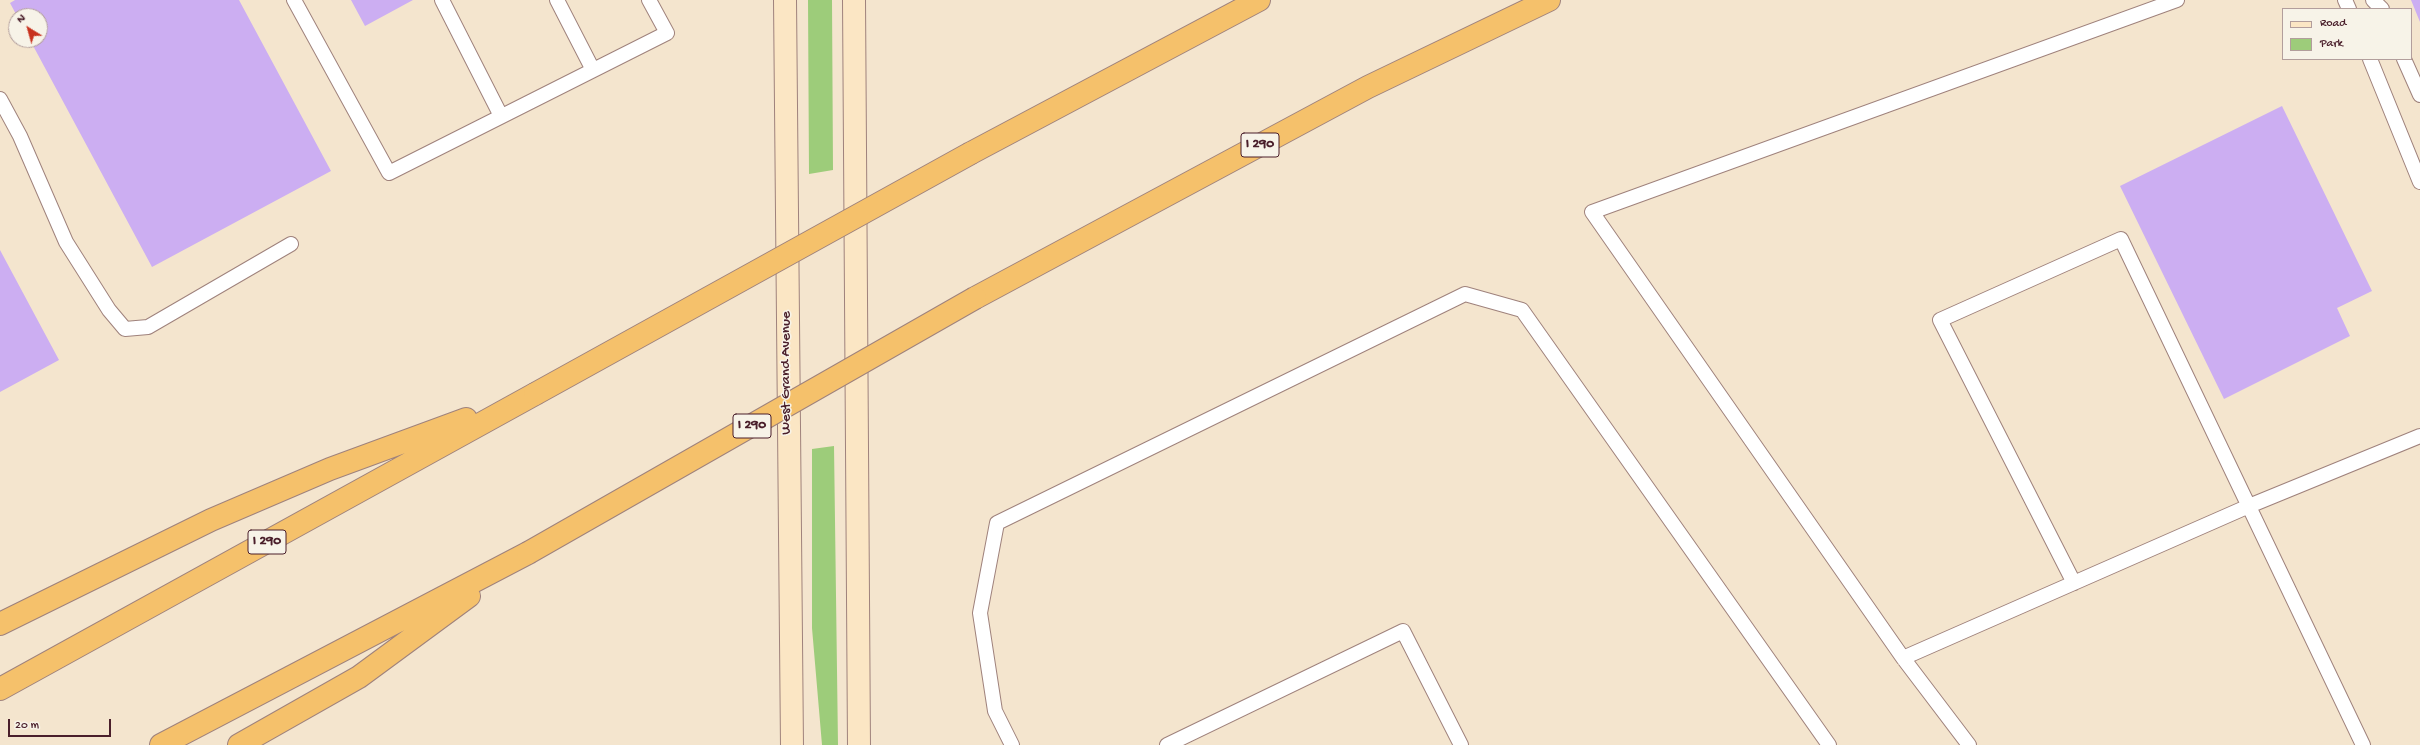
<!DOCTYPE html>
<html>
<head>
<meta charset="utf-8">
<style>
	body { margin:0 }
	#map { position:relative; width:2420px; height:745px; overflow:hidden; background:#f4e5ce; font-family:"Gochi Hand",sans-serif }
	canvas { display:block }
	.legend { position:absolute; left:2282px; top:8px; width:130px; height:52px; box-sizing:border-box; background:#f7f3e8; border:1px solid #b29e9c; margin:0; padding:5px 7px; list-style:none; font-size:12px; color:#4a1f2b }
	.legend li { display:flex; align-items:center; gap:8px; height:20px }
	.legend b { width:20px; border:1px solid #b29e9c }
	.north { position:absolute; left:8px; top:8px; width:40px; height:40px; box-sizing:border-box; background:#f7f3e8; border:1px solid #b29e9c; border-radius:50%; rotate:323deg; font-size:11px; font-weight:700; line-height:16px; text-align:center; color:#4a1f2b }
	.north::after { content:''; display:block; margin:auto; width:14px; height:18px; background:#c8321e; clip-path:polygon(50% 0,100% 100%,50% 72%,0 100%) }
	.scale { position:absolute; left:8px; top:719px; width:103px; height:18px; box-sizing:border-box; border:2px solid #4a1f2b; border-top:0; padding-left:5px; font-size:12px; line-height:14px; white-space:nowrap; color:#4a1f2b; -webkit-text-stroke:3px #f7f3e8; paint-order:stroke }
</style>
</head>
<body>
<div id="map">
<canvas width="2420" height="745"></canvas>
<ul class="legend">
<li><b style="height:5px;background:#fbe6c4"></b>Road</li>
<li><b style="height:11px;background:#9dcc7a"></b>Park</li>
</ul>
<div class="north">N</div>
<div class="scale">20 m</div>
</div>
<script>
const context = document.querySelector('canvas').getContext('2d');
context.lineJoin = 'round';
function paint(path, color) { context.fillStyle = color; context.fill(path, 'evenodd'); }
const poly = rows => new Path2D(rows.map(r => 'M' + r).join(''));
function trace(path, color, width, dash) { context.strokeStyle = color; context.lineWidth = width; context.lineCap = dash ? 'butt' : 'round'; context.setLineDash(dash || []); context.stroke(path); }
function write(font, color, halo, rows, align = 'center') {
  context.font = font + ' "Gochi Hand",sans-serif'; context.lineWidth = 3; context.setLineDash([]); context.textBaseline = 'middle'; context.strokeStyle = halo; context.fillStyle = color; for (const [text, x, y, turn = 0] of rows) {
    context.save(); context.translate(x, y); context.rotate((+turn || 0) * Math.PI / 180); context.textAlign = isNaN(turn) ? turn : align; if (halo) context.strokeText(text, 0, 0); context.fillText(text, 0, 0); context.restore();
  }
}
const green = poly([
	[808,0,832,0,833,170,809,174],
	[834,446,838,745,822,745,812,628,812,449]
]);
const building = poly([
	[15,0,239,0,331,171,152,267,30,40,40,40,40,16,17,16,10,3],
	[351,0,413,0,365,26],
	[2411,0,2420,0,2420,22],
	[2282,106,2372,291,2337,308,2350,336,2224,399,2120,186],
	[0,250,59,360,0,392]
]);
const lane = poly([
	[294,0,389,173,667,33,649,0],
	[442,0,501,116],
	[557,0,593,70],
	[2345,0,2349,9],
	[2373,0,2382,9],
	[2370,59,2420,182],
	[2404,59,2420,95],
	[0,99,20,136,66,242,109,310,125,329,148,327,291,244],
	[2074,583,1940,320,2121,239,2363,745],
	[1903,658,2249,506,2420,436],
	[1012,745,995,711,980,613,997,523,1465,294,1522,310,1829,745],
	[1167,745,1403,631,1461,745],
	[1969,745,1903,658,1592,212,2177,0]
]);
const secondary = poly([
	[785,0,792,745],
	[854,0,859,745]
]);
const highway = poly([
	[971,153,1259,0],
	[975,298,1368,87,1549,0],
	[0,624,211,520,330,469,466,419],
	[0,689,535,394],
	[161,745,528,553],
	[239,745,359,677,469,596]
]);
const highwayBridge = poly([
	[535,394,971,153],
	[528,553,975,298]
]);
const shields = [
	[1260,145,38],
	[752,426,38],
	[267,542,38]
];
const shieldNames = [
	["I 290",1260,145],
	["I 290",752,426],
	["I 290",267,542]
];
const streetNames = [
	["West Grand Avenue",787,373,-90]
];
paint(green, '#9dcc7a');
paint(building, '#ccaef2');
trace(lane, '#9f827c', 16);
trace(secondary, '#9f827c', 24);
trace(highway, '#9f827c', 24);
trace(lane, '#fff', 14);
trace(secondary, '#fbe6c4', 22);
trace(highway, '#f5c16b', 22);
trace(highwayBridge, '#9f827c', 24, []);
trace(highwayBridge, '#f5c16b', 22);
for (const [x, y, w] of shields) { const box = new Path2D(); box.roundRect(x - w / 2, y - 12, w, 24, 3); context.fillStyle = '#f7f3e8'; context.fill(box); trace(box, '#4a1f2b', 1); }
write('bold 14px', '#4a1f2b', null, shieldNames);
write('15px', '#4a1f2b', '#f7f3e8', streetNames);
</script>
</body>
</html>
